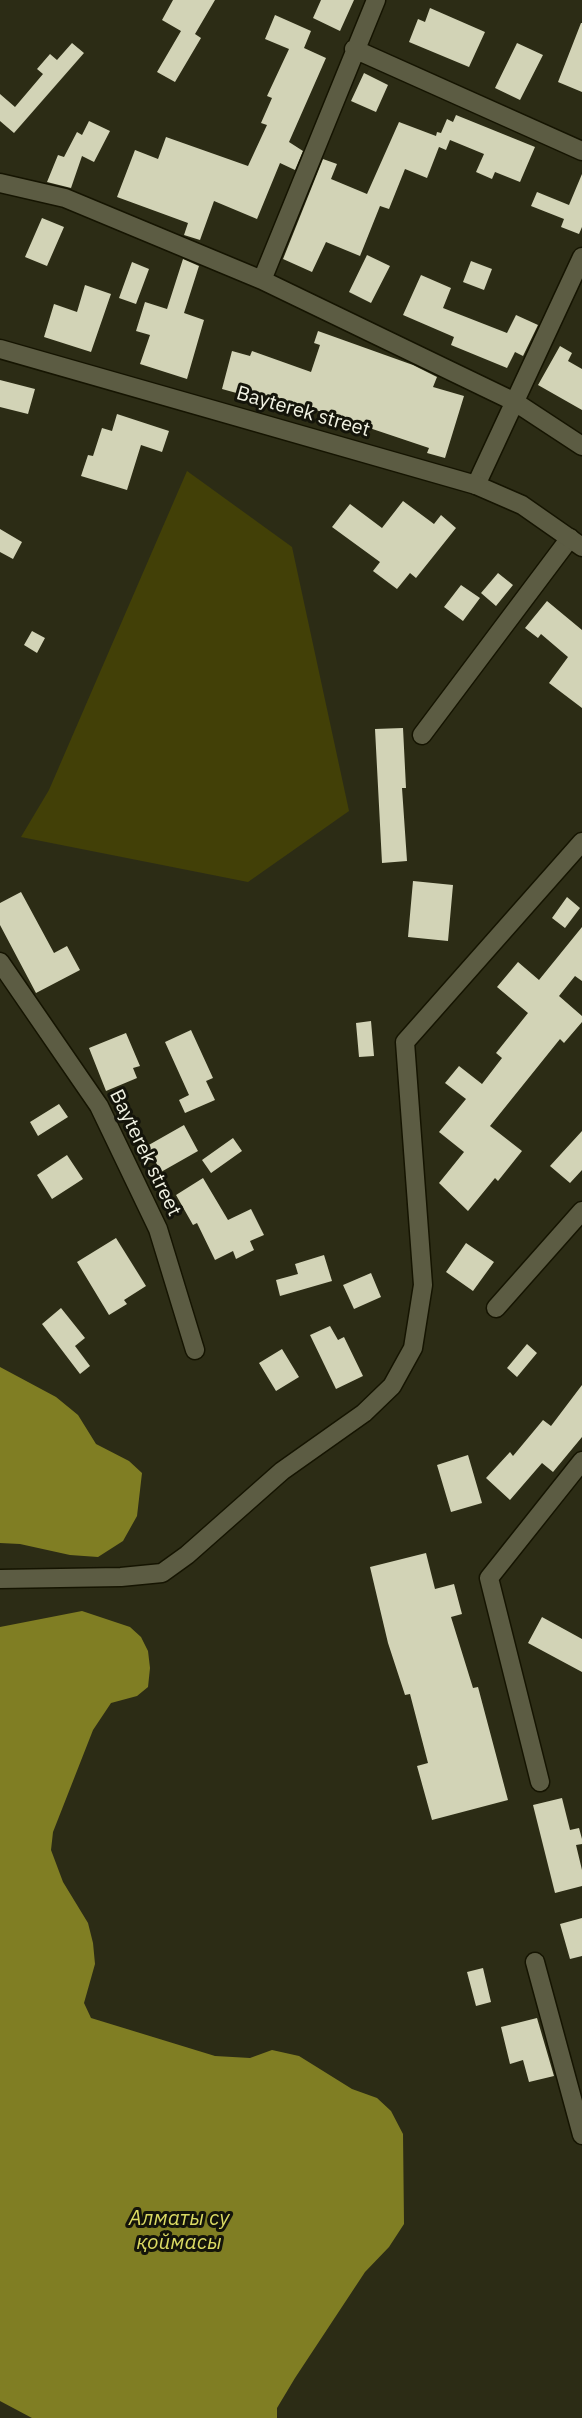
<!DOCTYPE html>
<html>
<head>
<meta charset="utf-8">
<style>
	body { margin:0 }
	canvas { display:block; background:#2c2c15 }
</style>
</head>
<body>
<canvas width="582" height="2418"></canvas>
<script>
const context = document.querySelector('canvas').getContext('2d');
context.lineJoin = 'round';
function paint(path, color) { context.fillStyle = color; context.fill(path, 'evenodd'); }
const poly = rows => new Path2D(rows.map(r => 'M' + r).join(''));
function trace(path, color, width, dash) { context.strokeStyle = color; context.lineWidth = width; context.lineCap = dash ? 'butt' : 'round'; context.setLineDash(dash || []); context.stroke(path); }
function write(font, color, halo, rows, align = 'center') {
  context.font = font + ' "IBM Plex Sans",sans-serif'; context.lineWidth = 6; context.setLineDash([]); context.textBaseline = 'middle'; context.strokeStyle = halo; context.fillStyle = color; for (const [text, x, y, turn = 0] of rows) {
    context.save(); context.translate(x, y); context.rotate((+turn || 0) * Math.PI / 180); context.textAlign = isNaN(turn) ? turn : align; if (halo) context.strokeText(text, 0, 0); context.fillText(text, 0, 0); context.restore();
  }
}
const green = poly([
	[187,471,292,547,349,811,248,882,21,837,49,790]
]);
const water = poly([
	[0,1367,56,1397,78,1415,96,1444,129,1461,142,1473,137,1516,123,1541,98,1557,70,1555,20,1544,0,1543],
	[82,1611,130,1627,141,1637,148,1651,150,1668,148,1687,137,1696,111,1703,93,1730,53,1832,51,1850,63,1882,88,1923,93,1943,95,1964,84,2003,91,2018,215,2056,250,2058,272,2050,299,2056,352,2089,377,2098,391,2111,403,2134,404,2224,389,2247,365,2272,295,2378,277,2408,277,2418,32,2418,0,2401,0,1627]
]);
const building = poly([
	[173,0,215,0,195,34,201,38,175,82,157,72,181,31,162,20],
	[321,0,354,0,340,31,313,18],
	[430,8,485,32,469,67,409,42,418,19,425,22],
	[275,15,311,31,304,48,326,58,289,142,303,151,295,170,280,163,257,219,214,201,200,240,184,235,188,223,117,197,135,150,158,159,166,137,248,166,267,125,261,123,272,98,267,96,289,49,265,39],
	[581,23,582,23,582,92,558,82],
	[72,43,84,53,14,133,0,121,0,94,15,107,43,74,37,69,50,54,57,60],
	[517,43,543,55,520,100,495,88],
	[364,73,388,85,376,112,351,101],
	[456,115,535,147,520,182,495,172,492,179,476,172,484,154,450,140,446,150,439,147,427,178,405,169,389,209,380,206,360,256,326,242,312,272,283,259,323,159,337,164,331,179,367,194,399,122,436,136,437,132,441,133,447,119,453,122],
	[89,121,110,131,94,162,82,156,71,188,47,182,58,155,64,157,77,132,82,135],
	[582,174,582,227,579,234,561,227,564,219,531,206,537,192,569,205],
	[42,218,64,227,47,266,25,257],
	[367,255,390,266,371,303,349,292],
	[183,259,199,266,184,313,204,320,187,379,140,364,150,335,136,331,145,302,167,309],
	[471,261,492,269,484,290,463,282],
	[132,262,149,269,136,304,119,298],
	[421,275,451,288,443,308,507,333,516,315,538,325,523,356,515,352,507,368,451,345,454,337,403,315],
	[85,285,111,294,91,352,44,337,54,304,77,312],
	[318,331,413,365,437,377,433,387,464,396,445,458,427,453,429,448,304,406,303,409,253,391,251,397,222,389,232,351,250,356,252,351,311,372,320,345,314,343],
	[560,346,572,353,568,361,582,369,582,410,538,385],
	[0,380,35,389,28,414,0,407],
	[117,414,169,431,162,452,141,445,127,490,81,476,88,455,93,456,102,428,112,431],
	[403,501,434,524,441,515,456,528,416,578,410,573,397,589,373,571,380,562,332,527,350,504,382,528],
	[0,529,22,542,13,559,0,552],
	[498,573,513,585,496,606,481,593],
	[461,585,480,598,463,621,444,607],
	[547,601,582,630,582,708,549,683,568,657,541,634,538,638,525,628],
	[32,631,45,638,37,653,24,645],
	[403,728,406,788,402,788,407,861,382,863,375,729],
	[413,881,453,885,448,941,408,937],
	[21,892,54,953,67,946,80,970,36,993,0,925,0,903],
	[567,897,580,908,565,928,552,918],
	[582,927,582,981,575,976,559,996,582,1016,582,1022,564,1043,560,1039,490,1126,522,1151,498,1181,495,1178,468,1211,439,1183,464,1152,439,1132,466,1099,445,1083,459,1066,482,1084,502,1058,496,1053,528,1013,497,987,518,962,539,980],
	[371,1021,374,1056,359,1057,356,1023],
	[191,1030,213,1078,206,1081,215,1100,185,1113,179,1100,189,1095,165,1042],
	[126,1033,140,1066,133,1068,137,1078,106,1091,89,1048],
	[59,1104,68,1117,38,1136,30,1122],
	[184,1125,198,1151,161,1172,147,1146],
	[582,1131,582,1170,570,1183,550,1166],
	[233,1138,242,1151,211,1173,202,1160],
	[67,1155,83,1179,52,1199,37,1175],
	[203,1178,228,1220,251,1209,264,1235,250,1241,254,1250,236,1259,233,1251,215,1260,197,1223,193,1225,176,1195],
	[116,1238,146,1286,124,1300,127,1304,109,1315,77,1262],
	[466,1243,494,1262,473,1291,446,1272],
	[324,1255,332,1281,280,1296,276,1280,298,1274,295,1264],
	[371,1273,381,1297,354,1309,343,1285],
	[61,1308,85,1338,75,1346,90,1366,80,1374,42,1324],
	[330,1326,338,1340,344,1337,363,1376,336,1389,310,1335],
	[527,1344,537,1353,517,1377,507,1368],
	[282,1349,299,1377,276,1391,259,1363],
	[582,1385,582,1437,553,1472,542,1463,510,1500,486,1478,510,1452,513,1456,543,1420,551,1426],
	[468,1455,482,1503,451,1512,437,1465],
	[426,1553,435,1589,454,1584,462,1614,451,1617,473,1688,478,1687,508,1800,432,1820,417,1766,428,1763,410,1694,405,1695,388,1643,370,1567],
	[542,1617,582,1639,582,1672,528,1643],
	[562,1798,570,1830,579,1828,582,1839,582,1844,576,1845,582,1870,582,1886,555,1893,533,1805],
	[582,1918,582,1956,570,1959,560,1924],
	[483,1968,491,2002,476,2006,467,1972],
	[537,2018,554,2076,529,2082,523,2060,510,2064,501,2027]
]);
const street = poly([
	[354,49,582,151],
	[0,183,65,198,262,280,515,402,582,446],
	[262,280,376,0],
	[476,485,582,257],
	[422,735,570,538],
	[0,962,99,1106,158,1229,195,1350],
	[496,1308,582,1211],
	[0,1579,121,1577,162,1573,187,1555,282,1471,364,1413,392,1386,413,1348,423,1285,405,1042,582,842],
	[540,1782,489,1578,582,1461],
	[535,1962,582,2135]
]);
const secondary = poly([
	[0,349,476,485,522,505,582,547]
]);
const streetNames = [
	["Bayterek street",303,412,16],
	["Bayterek street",145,1153,64]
];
const waterNames = [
	["Алматы су",179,2219],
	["қоймасы",179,2243]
];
paint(green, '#424007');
paint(water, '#807e23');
paint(building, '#d2d3b6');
trace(street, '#151401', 21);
trace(secondary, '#151401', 21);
trace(street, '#5c5c43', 18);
trace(secondary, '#5c5c43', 18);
write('20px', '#f1f2e3', '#14140a', streetNames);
write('italic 21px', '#dbda63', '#14140a', waterNames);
</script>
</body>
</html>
